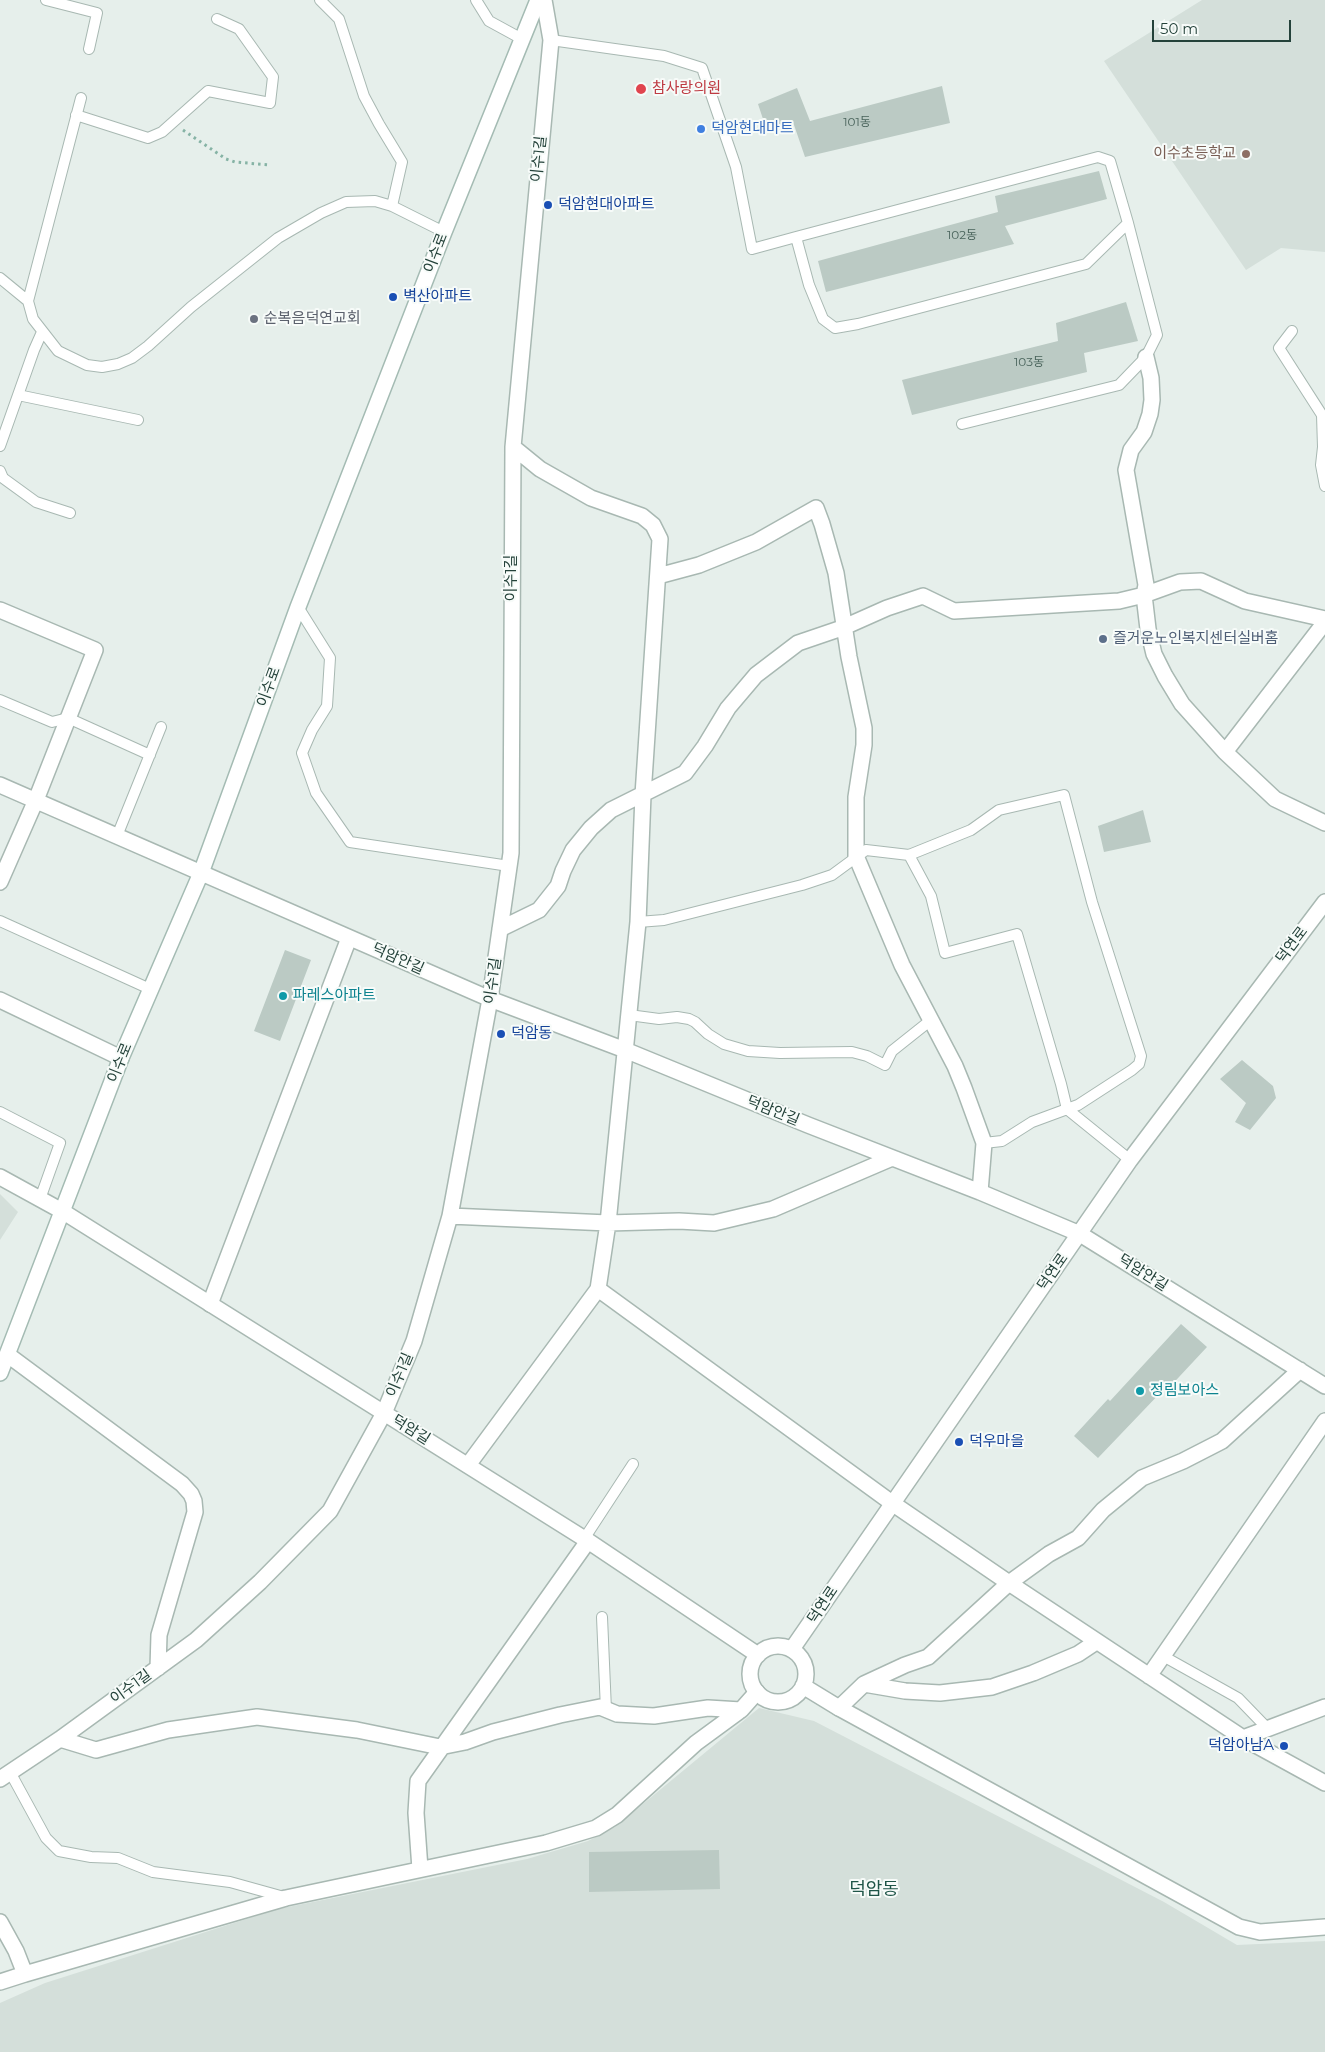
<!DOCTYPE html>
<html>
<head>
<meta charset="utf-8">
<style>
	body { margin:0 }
	#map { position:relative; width:1325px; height:2052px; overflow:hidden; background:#e6efeb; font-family:Montserrat,sans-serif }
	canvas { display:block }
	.scale { position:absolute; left:1152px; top:20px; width:139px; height:22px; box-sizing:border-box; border:2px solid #24423a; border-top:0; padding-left:6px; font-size:15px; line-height:18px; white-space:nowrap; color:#24423a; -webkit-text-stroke:4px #f7fbf9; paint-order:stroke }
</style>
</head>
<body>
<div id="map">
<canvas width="1325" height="2052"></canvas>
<div class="scale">50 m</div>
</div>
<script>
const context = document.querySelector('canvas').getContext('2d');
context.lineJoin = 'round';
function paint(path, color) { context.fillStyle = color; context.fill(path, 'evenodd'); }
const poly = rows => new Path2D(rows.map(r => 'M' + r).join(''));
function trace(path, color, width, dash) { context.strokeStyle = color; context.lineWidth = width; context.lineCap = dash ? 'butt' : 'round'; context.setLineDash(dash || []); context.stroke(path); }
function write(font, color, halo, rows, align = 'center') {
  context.font = font + ' Montserrat,"Noto Sans KR",sans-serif'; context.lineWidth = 4; context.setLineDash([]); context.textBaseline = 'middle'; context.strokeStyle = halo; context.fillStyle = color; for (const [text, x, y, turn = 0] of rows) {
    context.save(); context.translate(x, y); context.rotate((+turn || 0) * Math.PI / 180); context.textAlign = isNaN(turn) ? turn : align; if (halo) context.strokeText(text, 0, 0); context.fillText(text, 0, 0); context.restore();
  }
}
const built = poly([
	[1202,0,1325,0,1325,252,1281,248,1246,270,1104,61],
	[0,1194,18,1212,0,1240],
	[759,1708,814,1721,1164,1902,1237,1945,1325,1941,1325,2052,0,2052,0,2003,45,1983,278,1909,527,1859,588,1841,615,1827]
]);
const building = poly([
	[942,86,950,123,805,157,793,122,767,131,758,104,797,88,810,121],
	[1099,171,1107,199,1005,226,1014,244,826,292,818,261,998,212,995,196],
	[1126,302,1138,341,1084,353,1087,372,912,415,902,380,1058,341,1056,323],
	[1143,810,1151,842,1104,852,1098,826],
	[285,950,311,960,280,1041,254,1031],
	[1242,1060,1273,1086,1276,1098,1250,1130,1235,1122,1246,1103,1220,1079],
	[1181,1324,1207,1347,1165,1392,1163,1390,1098,1458,1074,1436,1108,1399,1110,1401],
	[719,1850,720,1889,589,1892,589,1852]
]);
const path = poly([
	[183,130,226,159,235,162,270,165]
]);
const service = poly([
	[46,0,97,13,89,49],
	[320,0,339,19,364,96,379,124,402,162,392,206],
	[476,0,489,21,522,39],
	[551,40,664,56,702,68,736,167,752,249,796,237,1098,157,1110,161,1128,223,1086,264,858,324,835,328,823,319,809,285,796,237],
	[81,98,28,301,33,319,58,351,87,365,102,367,118,364,132,358,148,346,191,307,278,238,321,213,346,202,375,201,392,206,444,232],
	[76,115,148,138,162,132,208,91,270,103,273,77,239,29,217,19],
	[0,278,28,301],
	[1292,331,1279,348,1322,415,1323,447,1321,465,1325,486],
	[18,395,138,420],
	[962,424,1119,385,1146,357,1157,335,1128,223],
	[0,446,34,350,42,332],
	[0,471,3,478,36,502,70,513],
	[298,607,330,658,327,706,312,730,302,753,316,793,350,842,509,866],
	[0,700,52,722,68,718,150,755],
	[117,836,161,727],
	[909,855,931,896,945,953,1017,934,1061,1084,1067,1109,1130,1160],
	[0,921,150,989],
	[638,922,664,920,802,885,832,875,866,850,909,855,971,830,999,810,1064,795,1092,902,1141,1056,1139,1064,1132,1070,1078,1105,1032,1122,1002,1141,984,1143],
	[629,1015,659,1019,677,1017,689,1019,695,1022,708,1034,724,1044,748,1051,780,1053,852,1052,867,1056,885,1065,892,1051,931,1020],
	[0,1112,60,1143,40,1199],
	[584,1539,633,1464],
	[602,1617,606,1710],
	[1163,1656,1238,1698,1268,1729],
	[10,1772,46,1838,59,1851,91,1857,118,1858,153,1872,230,1882,284,1897]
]);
const minor = poly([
	[1146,357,1151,378,1152,400,1150,414,1144,432,1131,450,1126,470,1146,585,1144,595,1148,629,1154,654,1165,676,1182,704,1225,752],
	[658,576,699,565,756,542,816,508,822,524,836,573,849,657,864,728,864,745,856,797,856,856,902,965,955,1066,964,1088,984,1143,980,1192],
	[0,610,95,650,36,800,0,882],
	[1325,622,1225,752,1275,799,1325,823],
	[0,785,490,999,625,1050,808,1125,980,1192,1080,1234,1325,1386],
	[500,929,539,910,558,886,563,871,573,850,591,828,611,810,685,773,705,746,728,708,756,675,798,643,842,628,887,608,923,596,954,611,1119,601,1144,595,1180,582,1201,581,1245,601,1325,619],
	[0,1000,121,1058],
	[0,1177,62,1211],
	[450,1216,608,1223,679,1221,714,1223,773,1209,892,1158],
	[598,1289,892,1503,1009,1583,1243,1738,1325,1783],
	[210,1304,349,938],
	[8,1355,182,1484,191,1494,194,1501,195,1512,159,1635,158,1668],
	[468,1465,598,1289,608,1223,638,922,643,795,660,539,653,525,642,516,591,498,540,469,513,447],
	[1149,1676,1325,1421],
	[864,1684,905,1665,928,1657,1009,1583,1049,1554,1078,1538,1103,1510,1142,1478,1183,1461,1222,1441,1300,1370],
	[839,1708,864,1684,905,1691,940,1693,992,1687,1033,1673,1078,1654,1096,1642],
	[1243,1738,1325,1707],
	[60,1739,96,1750,168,1730,257,1717,357,1730,440,1747,465,1742,493,1732,560,1715,600,1707,617,1714,654,1716,708,1708,741,1710,757,1692],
	[0,1779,60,1739,196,1640,260,1582,330,1511,384,1413,414,1341,450,1216,490,999,511,853,513,447,551,40,544,0],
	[420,1869,416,1813,418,1781,588,1541],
	[0,1922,16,1951,25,1974,0,1982],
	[25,1974,286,1898,546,1843,596,1828,617,1815,696,1743,741,1710]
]);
const tertiary = poly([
	[62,1211,588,1541,758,1655],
	'750 1674a28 28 0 1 1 56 0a28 28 0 1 1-56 0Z',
	[792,1649,1130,1160,1325,902],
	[803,1686,839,1708,1239,1927,1260,1932,1325,1927]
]);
const secondary = poly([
	[0,1373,121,1058,201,873,298,607,444,232,538,0]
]);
const markers = [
	[641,89,6,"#e0444e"],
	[701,129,5,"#3f7fe0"],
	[1246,154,5,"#8d6e63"],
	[548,205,5,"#1a4fb4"],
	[393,297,5,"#1a4fb4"],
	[254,319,5,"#6b7280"],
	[1103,639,5,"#5c6f8a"],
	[283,996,5,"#0f9aa8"],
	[501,1034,5,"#1a4fb4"],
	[1140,1391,5,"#0f9aa8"],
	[959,1442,5,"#1a4fb4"],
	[1284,1746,5,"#1a4fb4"]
];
const numberNames = [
	["101동",857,122],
	["102동",962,235],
	["103동",1029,362]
];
const healthNames = [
	["참사랑의원",652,89]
];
const shopNames = [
	["덕암현대마트",711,129]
];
const educationNames = [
	["이수초등학교",1236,154]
];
const streetNames = [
	["이수1길",539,159,-84],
	["이수로",436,253,-69],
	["이수1길",512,578,-90],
	["이수로",269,687,-70],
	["덕연로",1292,945,-53],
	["덕암안길",398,959,24],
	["이수1길",493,981,-82],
	["이수로",120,1063,-68],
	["덕암안길",773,1111,22],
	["덕연로",1053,1272,-55],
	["덕암안길",1143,1273,32],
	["이수1길",400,1375,-67],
	["덕암길",411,1430,32],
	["덕연로",823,1605,-56],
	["이수1길",131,1687,-36]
];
const transitNames = [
	["덕암현대아파트",558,205],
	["벽산아파트",403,297],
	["덕암동",511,1034],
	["덕우마을",969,1442],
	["덕암아남A",1274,1746,"right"]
];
const worshipNames = [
	["순복음덕연교회",264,319]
];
const serviceNames = [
	["즐거운노인복지센터실버홈",1113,639]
];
const cultureNames = [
	["파레스아파트",293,996],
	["정림보아스",1150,1391]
];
const quarterNames = [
	["덕암동",874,1890]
];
paint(built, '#d4dfda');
paint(building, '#bbcac4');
trace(service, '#a8b8b2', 12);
trace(minor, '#a8b8b2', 18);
trace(tertiary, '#a8b8b2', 18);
trace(secondary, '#a4bbb3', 18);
trace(path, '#86b3a5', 3, [2.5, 4]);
trace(service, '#fff', 10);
trace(minor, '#fff', 15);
trace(tertiary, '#fff', 15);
trace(secondary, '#fff', 15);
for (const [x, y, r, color] of markers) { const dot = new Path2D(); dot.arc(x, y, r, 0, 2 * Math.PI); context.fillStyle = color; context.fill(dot); trace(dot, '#f7fbf9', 2); }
write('12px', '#4a645c', null, numberNames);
write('15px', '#be3a42', '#f7fbf9', healthNames, 'left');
write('15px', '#366cbe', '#f7fbf9', shopNames, 'left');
write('15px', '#785e54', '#f7fbf9', educationNames, 'right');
write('15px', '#24423a', '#f7fbf9', streetNames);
write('15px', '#164399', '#f7fbf9', transitNames, 'left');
write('15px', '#5b616d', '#f7fbf9', worshipNames, 'left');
write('15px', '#4e5e75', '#f7fbf9', serviceNames, 'left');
write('15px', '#0d838f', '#f7fbf9', cultureNames, 'left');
write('18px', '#1f5548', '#f7fbf9', quarterNames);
</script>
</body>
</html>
